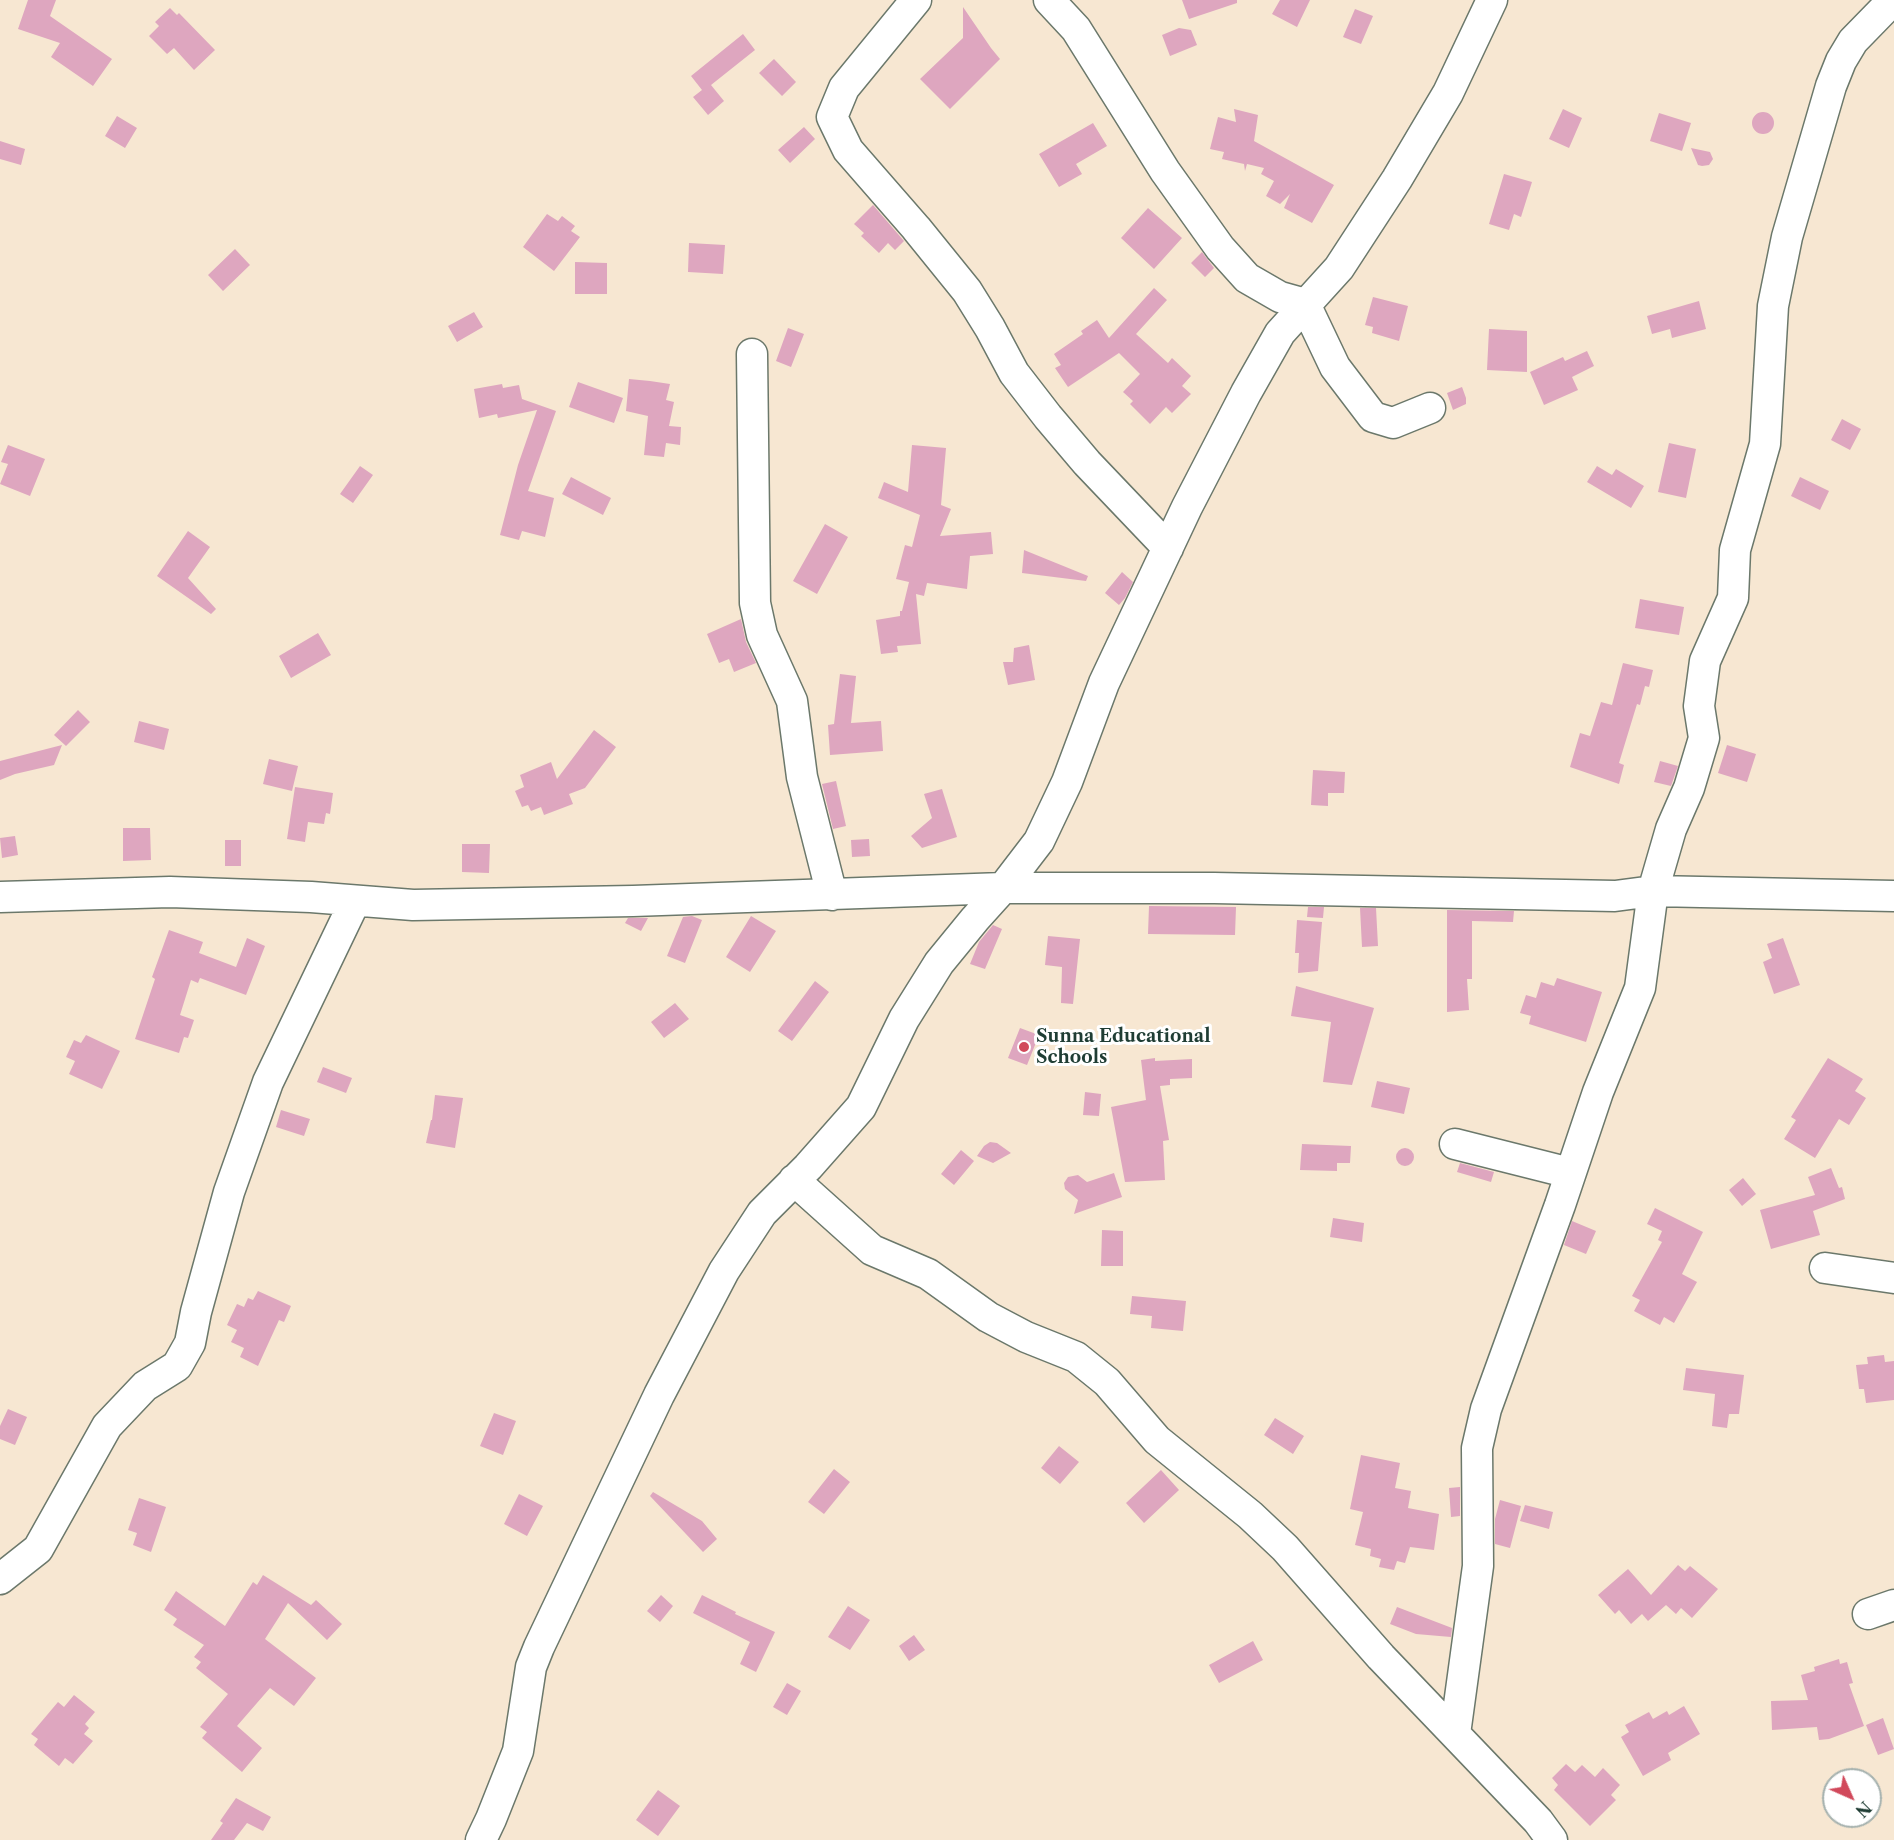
<!DOCTYPE html>
<html>
<head>
<meta charset="utf-8">
<style>
	body { margin:0 }
	#map { position:relative; width:1894px; height:1840px; overflow:hidden; background:#f7e7d2; font-family:"Libre Caslon Text",serif }
	canvas { display:block }
	.north { position:absolute; left:1822px; top:1768px; width:60px; height:60px; box-sizing:border-box; background:#fff; border:2px solid #a5b1ae; border-radius:50%; rotate:135deg; font-size:16px; font-weight:700; line-height:24px; text-align:center; color:#1f3d34 }
	.north::after { content:''; display:block; margin:auto; width:21px; height:27px; background:#d1495b; clip-path:polygon(50% 0,100% 100%,50% 72%,0 100%) }
</style>
</head>
<body>
<div id="map">
<canvas width="1894" height="1840"></canvas>
<div class="north">N</div>
</div>
<script>
const context = document.querySelector('canvas').getContext('2d');
context.lineJoin = 'round';
function paint(path, color) { context.fillStyle = color; context.fill(path, 'evenodd'); }
const poly = rows => new Path2D(rows.map(r => 'M' + r).join(''));
function trace(path, color, width, dash) { context.strokeStyle = color; context.lineWidth = width; context.lineCap = dash ? 'butt' : 'round'; context.setLineDash(dash || []); context.stroke(path); }
function write(font, color, halo, rows, align = 'center') {
  context.font = font + ' "Libre Caslon Text",serif'; context.lineWidth = 6; context.setLineDash([]); context.textBaseline = 'middle'; context.strokeStyle = halo; context.fillStyle = color; for (const [text, x, y, turn = 0] of rows) {
    context.save(); context.translate(x, y); context.rotate((+turn || 0) * Math.PI / 180); context.textAlign = isNaN(turn) ? turn : align; if (halo) context.strokeText(text, 0, 0); context.fillText(text, 0, 0); context.restore();
  }
}
const building = poly([
	[28,0,56,0,50,16,112,59,93,86,51,57,60,43,18,29],
	[1182,0,1237,0,1237,3,1189,19],
	[1280,0,1310,0,1297,27,1272,14],
	[963,7,991,48,1000,59,950,109,920,79,963,38],
	[170,8,177,15,179,13,215,50,194,70,174,48,167,54,149,36,159,26,155,22],
	[1355,9,1373,16,1361,44,1343,37],
	[1179,28,1191,30,1197,45,1170,56,1162,35],
	[743,34,755,50,711,85,724,101,708,115,693,97,702,90,691,76],
	[774,59,796,82,782,96,759,73],
	[1234,109,1258,115,1254,141,1334,185,1312,223,1284,208,1290,194,1280,204,1266,196,1274,181,1261,174,1264,168,1247,164,1245,171,1244,164,1222,159,1224,152,1210,149,1218,117,1236,122],
	[1563,109,1582,118,1569,148,1549,139],
	'1752 123a11 11 0 1 1 22 0a11 11 0 1 1-22 0Z',
	[1659,113,1691,123,1682,151,1650,141],
	[117,116,137,128,125,148,105,136],
	[1093,123,1107,146,1076,164,1082,174,1059,187,1039,154],
	[804,127,815,139,790,163,778,150],
	[0,141,25,149,21,165,0,159],
	[1691,148,1710,152,1713,159,1709,165,1702,166,1698,165],
	[1504,174,1532,182,1521,217,1514,214,1509,230,1489,224],
	[873,205,904,241,895,250,888,243,879,253,861,236,864,233,854,224],
	[1148,208,1182,238,1154,269,1121,238],
	[547,214,558,221,562,216,575,226,571,231,580,237,554,271,523,247],
	[689,243,725,245,723,274,688,272],
	[235,249,250,265,223,291,208,275],
	[1202,252,1214,268,1205,277,1191,263],
	[575,262,607,263,607,294,575,294],
	[1154,288,1167,300,1136,334,1168,363,1172,358,1191,376,1182,386,1191,394,1172,413,1166,407,1150,424,1130,404,1133,401,1123,392,1140,374,1119,353,1068,387,1055,368,1061,365,1054,354,1083,334,1081,331,1097,320,1109,338],
	[1373,297,1408,306,1399,341,1372,333,1373,327,1365,325],
	[1699,301,1706,329,1672,338,1670,329,1652,334,1647,316],
	[474,312,483,327,457,342,448,326],
	[788,328,804,334,791,367,776,361],
	[1489,329,1527,331,1527,372,1487,370],
	[1587,351,1594,366,1572,377,1578,390,1544,405,1530,372,1563,357,1565,361],
	[629,379,650,381,670,384,666,400,674,402,669,426,681,427,680,445,666,443,664,457,644,455,648,416,626,411],
	[578,382,623,398,614,423,569,407],
	[502,384,503,388,519,385,522,399,556,411,528,491,554,498,545,537,522,531,519,540,500,535,518,465,537,410,498,418,497,414,479,418,474,389],
	[1462,387,1466,398,1466,404,1453,410,1447,393],
	[1842,419,1861,429,1850,450,1831,440],
	[1669,443,1696,449,1686,498,1658,492],
	[8,445,45,459,30,496,0,484,8,464,1,462],
	[912,445,946,448,941,505,951,509,940,536,991,532,993,554,970,556,967,589,927,583,924,596,916,594,921,644,897,646,898,652,881,654,876,620,900,616,900,611,902,611,909,582,896,579,905,545,912,547,920,515,878,498,884,482,908,492],
	[360,466,373,475,353,503,340,494],
	[1597,466,1612,475,1616,469,1644,486,1631,508,1587,482],
	[571,477,611,498,603,515,562,494],
	[1800,477,1829,491,1820,510,1791,496],
	[825,524,848,537,817,594,793,581],
	[188,531,210,547,188,578,216,609,211,614,157,576],
	[1024,550,1088,576,1086,581,1022,573],
	[1122,572,1133,582,1125,598,1119,605,1105,593],
	[1640,599,1684,607,1679,635,1635,628],
	[741,619,746,642,756,663,734,672,729,659,719,663,707,634],
	[318,633,331,655,291,678,279,656],
	[1029,645,1035,680,1008,685,1003,662,1013,662,1014,648],
	[1623,663,1653,670,1649,687,1645,686,1640,705,1637,704,1619,763,1624,765,1619,784,1570,767,1580,733,1590,736,1601,702,1612,705],
	[840,674,856,676,851,723,881,721,883,751,830,755,828,725,834,724],
	[78,710,90,722,66,746,54,735],
	[139,721,169,729,164,750,134,742],
	[594,730,616,747,585,788,569,794,573,804,544,815,541,807,531,811,528,805,522,807,515,791,524,787,520,775,551,762,557,779],
	[62,745,54,765,15,774,0,780,0,761],
	[1727,745,1756,754,1747,782,1718,773],
	[269,759,298,766,292,791,263,784],
	[1660,761,1678,766,1671,786,1654,782],
	[1313,770,1345,772,1344,793,1328,793,1328,806,1311,805],
	[836,781,846,826,833,829,822,784],
	[295,787,333,793,330,814,326,813,324,824,308,822,305,842,287,839],
	[942,789,957,837,922,848,911,836,932,818,924,794],
	[123,828,150,828,151,860,123,861],
	[15,836,18,855,2,858,0,838],
	[869,839,870,856,852,857,851,840],
	[225,840,241,840,241,866,225,866],
	[462,844,490,844,489,873,462,872],
	[1149,906,1236,907,1235,935,1148,934],
	[1308,907,1324,907,1323,918,1307,917],
	[1360,908,1376,908,1378,946,1362,947],
	[1447,910,1514,911,1513,922,1472,921,1472,979,1467,979,1469,1010,1447,1012],
	[692,916,702,920,685,963,667,956,683,917],
	[751,916,776,931,750,972,726,957],
	[628,918,648,918,641,931,625,923],
	[1297,920,1322,922,1318,971,1298,973,1299,953,1295,953],
	[993,925,1002,929,985,969,970,964,979,942],
	[169,930,203,942,199,953,236,967,247,938,265,946,246,995,200,978,198,983,191,980,180,1015,194,1020,188,1038,184,1037,179,1053,135,1039,155,979,152,977],
	[1048,936,1080,939,1073,1004,1061,1003,1062,967,1045,965],
	[1783,938,1800,985,1774,994,1763,962,1772,958,1767,944],
	[1557,978,1602,992,1586,1042,1529,1024,1531,1016,1520,1013,1526,995,1536,998,1541,982,1554,986],
	[815,981,829,992,792,1041,778,1031],
	[1296,986,1374,1008,1352,1085,1323,1082,1331,1022,1291,1016],
	[675,1003,689,1019,664,1038,651,1022],
	[1020,1028,1039,1035,1027,1065,1008,1058],
	[86,1035,120,1051,102,1089,69,1074,75,1061,66,1057,74,1040,81,1043],
	[1155,1058,1155,1061,1192,1059,1192,1078,1170,1079,1170,1085,1160,1086,1169,1140,1163,1141,1165,1180,1125,1182,1111,1107,1146,1100,1141,1060],
	[1828,1058,1863,1079,1855,1091,1866,1098,1849,1125,1839,1119,1815,1158,1784,1139,1796,1120,1791,1117],
	[323,1067,352,1078,346,1093,317,1082],
	[1377,1081,1410,1088,1404,1114,1371,1107],
	[1085,1092,1101,1094,1099,1116,1083,1115],
	[435,1095,463,1098,455,1148,426,1143,431,1120,432,1120],
	[281,1110,310,1119,304,1136,276,1127],
	[990,1142,997,1143,1011,1153,993,1163,977,1156,984,1146],
	[1302,1144,1351,1146,1350,1163,1337,1163,1337,1171,1300,1170],
	'1396 1157a9 9 0 1 1 18 0a9 9 0 1 1-18 0Z',
	[961,1150,974,1161,954,1185,941,1174],
	[1460,1163,1494,1172,1491,1182,1457,1172],
	[1831,1168,1839,1188,1842,1187,1845,1199,1813,1211,1820,1235,1771,1249,1760,1210,1815,1195,1808,1177],
	[1114,1173,1122,1197,1074,1214,1078,1200,1065,1189,1064,1183,1068,1177,1078,1175,1087,1182],
	[1743,1178,1756,1194,1742,1206,1729,1190],
	[1655,1208,1703,1232,1682,1274,1697,1282,1674,1323,1664,1317,1660,1325,1634,1311,1640,1300,1632,1296,1662,1242,1658,1240,1662,1231,1647,1224],
	[1333,1218,1364,1223,1362,1242,1330,1237],
	[1572,1221,1596,1231,1586,1254,1564,1245],
	[1102,1230,1123,1231,1123,1266,1101,1266],
	[258,1291,291,1306,284,1322,279,1320,258,1366,240,1357,244,1348,231,1342,237,1330,227,1325,237,1304,244,1307,248,1298,253,1300],
	[1132,1296,1186,1301,1183,1331,1151,1328,1152,1316,1130,1314],
	[1884,1355,1885,1362,1894,1361,1894,1400,1866,1403,1864,1389,1859,1389,1856,1365,1868,1364,1867,1357],
	[1686,1368,1744,1375,1739,1414,1729,1414,1727,1428,1712,1426,1715,1394,1683,1390],
	[8,1409,27,1417,15,1445,0,1439,0,1426],
	[494,1413,516,1421,503,1455,480,1446],
	[1275,1418,1304,1436,1293,1454,1264,1435],
	[1059,1446,1079,1462,1060,1484,1041,1468],
	[1361,1455,1400,1463,1395,1488,1411,1491,1408,1508,1439,1514,1434,1550,1410,1547,1405,1563,1397,1561,1394,1570,1379,1567,1381,1559,1370,1556,1371,1549,1355,1545,1363,1512,1350,1509],
	[834,1469,850,1482,824,1514,808,1502],
	[1161,1470,1179,1490,1144,1523,1126,1503],
	[1460,1487,1460,1516,1451,1517,1449,1488],
	[653,1492,702,1521,717,1539,703,1552,650,1496],
	[519,1494,543,1506,527,1536,504,1524],
	[139,1498,166,1507,151,1552,133,1545,137,1533,128,1530],
	[1500,1500,1521,1506,1510,1548,1495,1544,1495,1519],
	[1525,1505,1553,1512,1549,1529,1520,1521],
	[1678,1565,1685,1571,1690,1566,1718,1589,1692,1618,1681,1608,1676,1614,1666,1605,1648,1621,1642,1614,1631,1624,1619,1610,1615,1614,1598,1595,1628,1569,1651,1595],
	[263,1575,311,1605,316,1600,342,1624,327,1640,288,1603,265,1639,316,1678,294,1706,270,1688,237,1726,262,1748,242,1772,202,1738,207,1732,200,1727,228,1694,196,1668,201,1662,194,1657,204,1645,173,1625,177,1619,164,1610,176,1591,225,1626,253,1582,257,1585],
	[661,1595,673,1606,660,1622,647,1611],
	[702,1595,736,1612,735,1614,775,1632,756,1672,740,1664,750,1642,693,1613],
	[848,1606,870,1620,850,1650,828,1637],
	[1397,1607,1452,1628,1451,1637,1416,1634,1390,1624],
	[914,1635,925,1650,909,1661,899,1646],
	[1253,1641,1263,1660,1219,1683,1209,1665],
	[1839,1659,1840,1664,1847,1662,1853,1683,1849,1684,1864,1726,1829,1739,1819,1740,1817,1727,1772,1730,1771,1701,1808,1700,1801,1675,1815,1671,1814,1667],
	[787,1683,801,1691,787,1715,773,1707],
	[74,1695,95,1712,85,1724,89,1728,84,1734,93,1741,73,1764,65,1758,59,1766,34,1745,38,1739,31,1734,58,1702,64,1707],
	[1684,1706,1700,1734,1668,1753,1671,1760,1643,1776,1621,1737,1629,1732,1625,1725,1649,1712,1653,1719,1667,1711,1669,1715],
	[1883,1718,1894,1749,1878,1755,1866,1725],
	[1566,1764,1575,1772,1582,1765,1595,1777,1603,1768,1620,1785,1611,1795,1616,1800,1590,1826,1554,1790,1558,1785,1552,1778],
	[658,1790,680,1806,658,1836,636,1820],
	[236,1798,271,1817,263,1831,247,1823,234,1840,211,1840,223,1823,220,1821]
]);
const minor = poly([
	[916,0,844,88,832,117,848,150,916,228,967,291,990,328,1014,373,1048,417,1087,463,1168,548],
	[1049,0,1076,29,1165,171,1220,248,1247,278,1280,297,1305,304,1335,367,1373,417,1393,423,1430,408],
	[752,354,755,603,762,635,792,701,802,777,832,895],
	[0,897,170,892,311,897,413,905,633,901,1003,888,1214,888,1615,896,1653,891,1894,896],
	[1455,1144,1570,1173],
	[794,1180,872,1250,928,1274,988,1317,1026,1337,1076,1357,1107,1382,1157,1440,1250,1515,1285,1548,1381,1657,1538,1821,1552,1840],
	[1825,1268,1894,1278],
	[0,1579,38,1549,107,1426,145,1386,177,1366,190,1343,196,1312,229,1192,268,1082,355,901],
	[1868,1614,1894,1605],
	[1455,1734,1478,1566,1477,1448,1486,1409,1560,1205,1598,1092,1640,988,1653,891,1671,829,1689,788,1704,738,1699,706,1705,661,1733,598,1735,550,1765,444,1773,306,1787,237,1831,86,1841,61,1853,41,1893,0],
	[481,1840,491,1819,518,1751,531,1667,539,1647,659,1395,724,1271,762,1213,808,1167,861,1107,904,1019,939,963,975,919,1003,888,1039,841,1067,782,1104,683,1187,507,1246,393,1280,333,1339,268,1397,179,1448,93,1492,0]
]);
const markers = [
	[1024,1047,6,"#d1495b"]
];
const poiNames = [
	["Sunna Educational",1036,1037],
	["Schools",1036,1058]
];
paint(building, '#dea6bf');
trace(minor, '#6b786b', 33);
trace(minor, '#fff', 30);
for (const [x, y, r, color] of markers) { const dot = new Path2D(); dot.arc(x, y, r, 0, 2 * Math.PI); context.fillStyle = color; context.fill(dot); trace(dot, '#fff', 2); }
write('bold 18px', '#1f3d34', '#fff', poiNames, 'left');
</script>
</body>
</html>
